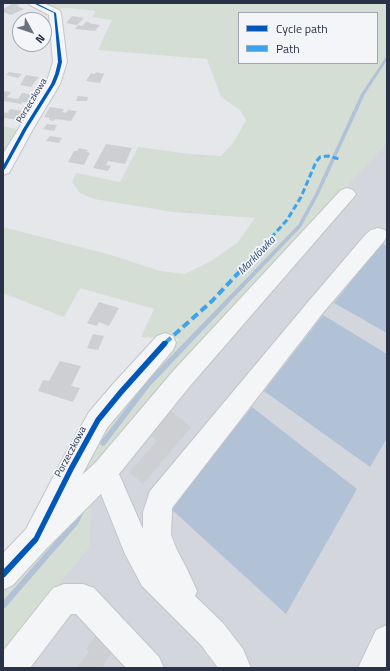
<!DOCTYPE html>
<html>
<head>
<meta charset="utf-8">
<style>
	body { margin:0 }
	#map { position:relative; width:390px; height:671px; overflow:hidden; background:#e5e7ea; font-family:"Titillium Web",sans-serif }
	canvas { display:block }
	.frame { position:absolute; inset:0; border:4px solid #293246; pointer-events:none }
	.legend { position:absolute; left:238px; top:12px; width:140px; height:52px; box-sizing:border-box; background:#f3f5f9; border:1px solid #a2a7b1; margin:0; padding:5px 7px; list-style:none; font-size:12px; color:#293246 }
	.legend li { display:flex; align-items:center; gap:8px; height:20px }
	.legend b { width:20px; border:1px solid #a2a7b1 }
	.north { position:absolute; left:12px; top:12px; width:40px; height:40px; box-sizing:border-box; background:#f3f5f9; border:1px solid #a2a7b1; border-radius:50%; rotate:130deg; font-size:11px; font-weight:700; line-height:16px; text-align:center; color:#293246 }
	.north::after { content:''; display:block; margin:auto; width:14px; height:18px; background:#6b717f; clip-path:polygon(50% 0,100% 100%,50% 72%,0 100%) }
</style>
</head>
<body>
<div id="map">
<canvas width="390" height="671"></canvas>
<div class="frame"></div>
<ul class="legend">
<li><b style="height:5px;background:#0057b8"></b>Cycle path</li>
<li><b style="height:5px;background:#3ea3ec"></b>Path</li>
</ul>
<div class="north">N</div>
</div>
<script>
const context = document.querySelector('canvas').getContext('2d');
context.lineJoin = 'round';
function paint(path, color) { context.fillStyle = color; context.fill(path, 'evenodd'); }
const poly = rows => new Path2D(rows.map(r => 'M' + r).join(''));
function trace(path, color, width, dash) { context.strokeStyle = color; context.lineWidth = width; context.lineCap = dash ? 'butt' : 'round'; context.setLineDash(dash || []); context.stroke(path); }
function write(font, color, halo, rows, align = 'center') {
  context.font = font + ' "Titillium Web",sans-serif'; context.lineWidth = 3.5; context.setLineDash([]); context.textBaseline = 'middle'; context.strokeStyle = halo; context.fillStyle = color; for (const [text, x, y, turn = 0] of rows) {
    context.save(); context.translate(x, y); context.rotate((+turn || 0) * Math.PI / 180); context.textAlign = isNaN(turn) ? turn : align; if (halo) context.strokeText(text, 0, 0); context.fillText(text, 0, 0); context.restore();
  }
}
const built = poly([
	[386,143,387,668,3,668,77,483,212,332]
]);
const green = poly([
	[39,3,387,3,387,143,212,332,77,483,111,411,179,339,141,337,154,309,80,288,64,317,3,293,3,227,111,255,160,271,185,274,213,260,238,242,255,218,173,212,94,199,80,193,72,182,76,173,120,182,138,147,190,154,221,156,234,142,246,120,240,110,221,97,207,59,98,50,112,20,92,17,96,11,69,8,54,9],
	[239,13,377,13,377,63,239,63],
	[3,126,16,129,17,136,3,161],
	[92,500,89,548,3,652,3,588]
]);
const water = poly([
	[382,243,387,246,387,333,334,303],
	[323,315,387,354,387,438,370,467,264,391],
	[252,407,357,489,286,614,170,508]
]);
const stream = poly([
	[386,57,387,57,387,60,365,94,319,194,301,227,150,386,105,445,103,446,101,445,100,443,101,441,146,382,298,225,315,194,361,94,386,57],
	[81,509,83,510,84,512,78,524,5,608,3,609,3,601,74,520,79,510,81,509]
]);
const building = poly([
	[13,3,20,5,17,6,24,9,11,15,3,12,3,9],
	[72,16,84,18,77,25,66,23],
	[86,22,90,22,88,23,100,25,95,31,75,29,78,25,82,26],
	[20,44,38,44,35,47,19,45],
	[9,72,22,74,18,78,6,75],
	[96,72,104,74,100,83,86,81,91,73,95,74],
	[26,75,39,77,31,87,20,85],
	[3,91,11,92,7,97,11,98,18,99,22,93,35,95,29,103,22,102,21,104,3,101],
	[78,96,88,97,87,101,76,101],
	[50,107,64,109,62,112,66,113,68,110,77,111,71,121,55,119,54,121,49,120,50,118,44,117],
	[10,109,24,111,18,120,5,118,3,120,3,112,7,113],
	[47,124,57,125,54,131,43,129],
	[50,136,62,138,59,143,46,141],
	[106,144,132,148,125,164,108,161,106,165,111,166,108,171,93,168],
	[79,148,88,150,87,152,90,153,84,165,68,162,74,151,77,151],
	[99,302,119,308,109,326,99,322,97,326,87,323],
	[93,334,104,336,98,350,87,348],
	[60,361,81,366,71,386,80,388,73,402,38,391,43,380,49,381],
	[171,411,191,427,143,484,129,472,157,441,150,435],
	[96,635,112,652,103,665,105,668,77,668,89,652,86,649]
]);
const minor = poly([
	[28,3,43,3,59,10,61,13,67,62,60,84,33,129,9,173,3,175,3,154,46,84,53,62,49,15,30,5,28,3],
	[347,188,353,190,356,194,353,198,190,386,119,474,143,529,143,512,150,491,308,302,366,234,371,230,378,228,385,230,387,234,385,240,322,314,172,508,171,535,177,550,187,569,197,591,195,596,223,623,243,649,251,668,218,668,201,645,142,586,125,554,101,494,46,549,13,585,3,590,3,553,26,529,62,460,89,412,113,384,157,336,165,333,173,336,176,343,173,350,107,428,82,475,96,462,174,370,341,190,347,188],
	[64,584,83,584,94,588,159,657,164,668,126,668,76,614,71,614,30,668,3,668,3,651,53,588,64,584],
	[387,625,387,668,358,668,376,630,387,625]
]);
const quietFar1 = poly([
	[259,251,287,220,301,197,316,162,320,157,328,156,339,159]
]);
const quiet = poly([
	[165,343,212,301,260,250]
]);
const cycleway = poly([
	[33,3,36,3,56,13,62,62,59,74,55,84,27,129,5,169,3,170,3,166,23,129,51,84,55,74,58,62,54,13,33,3],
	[163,341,167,341,168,343,167,345,123,394,100,422,73,471,38,541,5,577,3,578,3,570,34,537,69,467,96,418,119,390,163,341]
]);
const farStreetnames = [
	["Porzeczkowa",32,101,-59]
];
const streetNames = [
	["Porzeczkowa",71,452,-62]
];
const waterNames = [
	["Marklówka",257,256,-46]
];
paint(built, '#d3d6dd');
paint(green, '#d4ded5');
paint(water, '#b1c2d7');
paint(stream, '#b1c2d7');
paint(building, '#cecfd3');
trace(minor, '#c3c5c8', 2);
paint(minor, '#f4f5f7');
trace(quietFar1, '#3ea3ec', 3, [6, 3]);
trace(quiet, '#3ea3ec', 4, [8, 4]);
paint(cycleway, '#0057b8');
write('9px', '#293246', '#f3f5f9', farStreetnames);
write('10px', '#293246', '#f3f5f9', streetNames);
write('italic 11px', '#2f4f7e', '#f3f5f9', waterNames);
</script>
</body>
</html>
